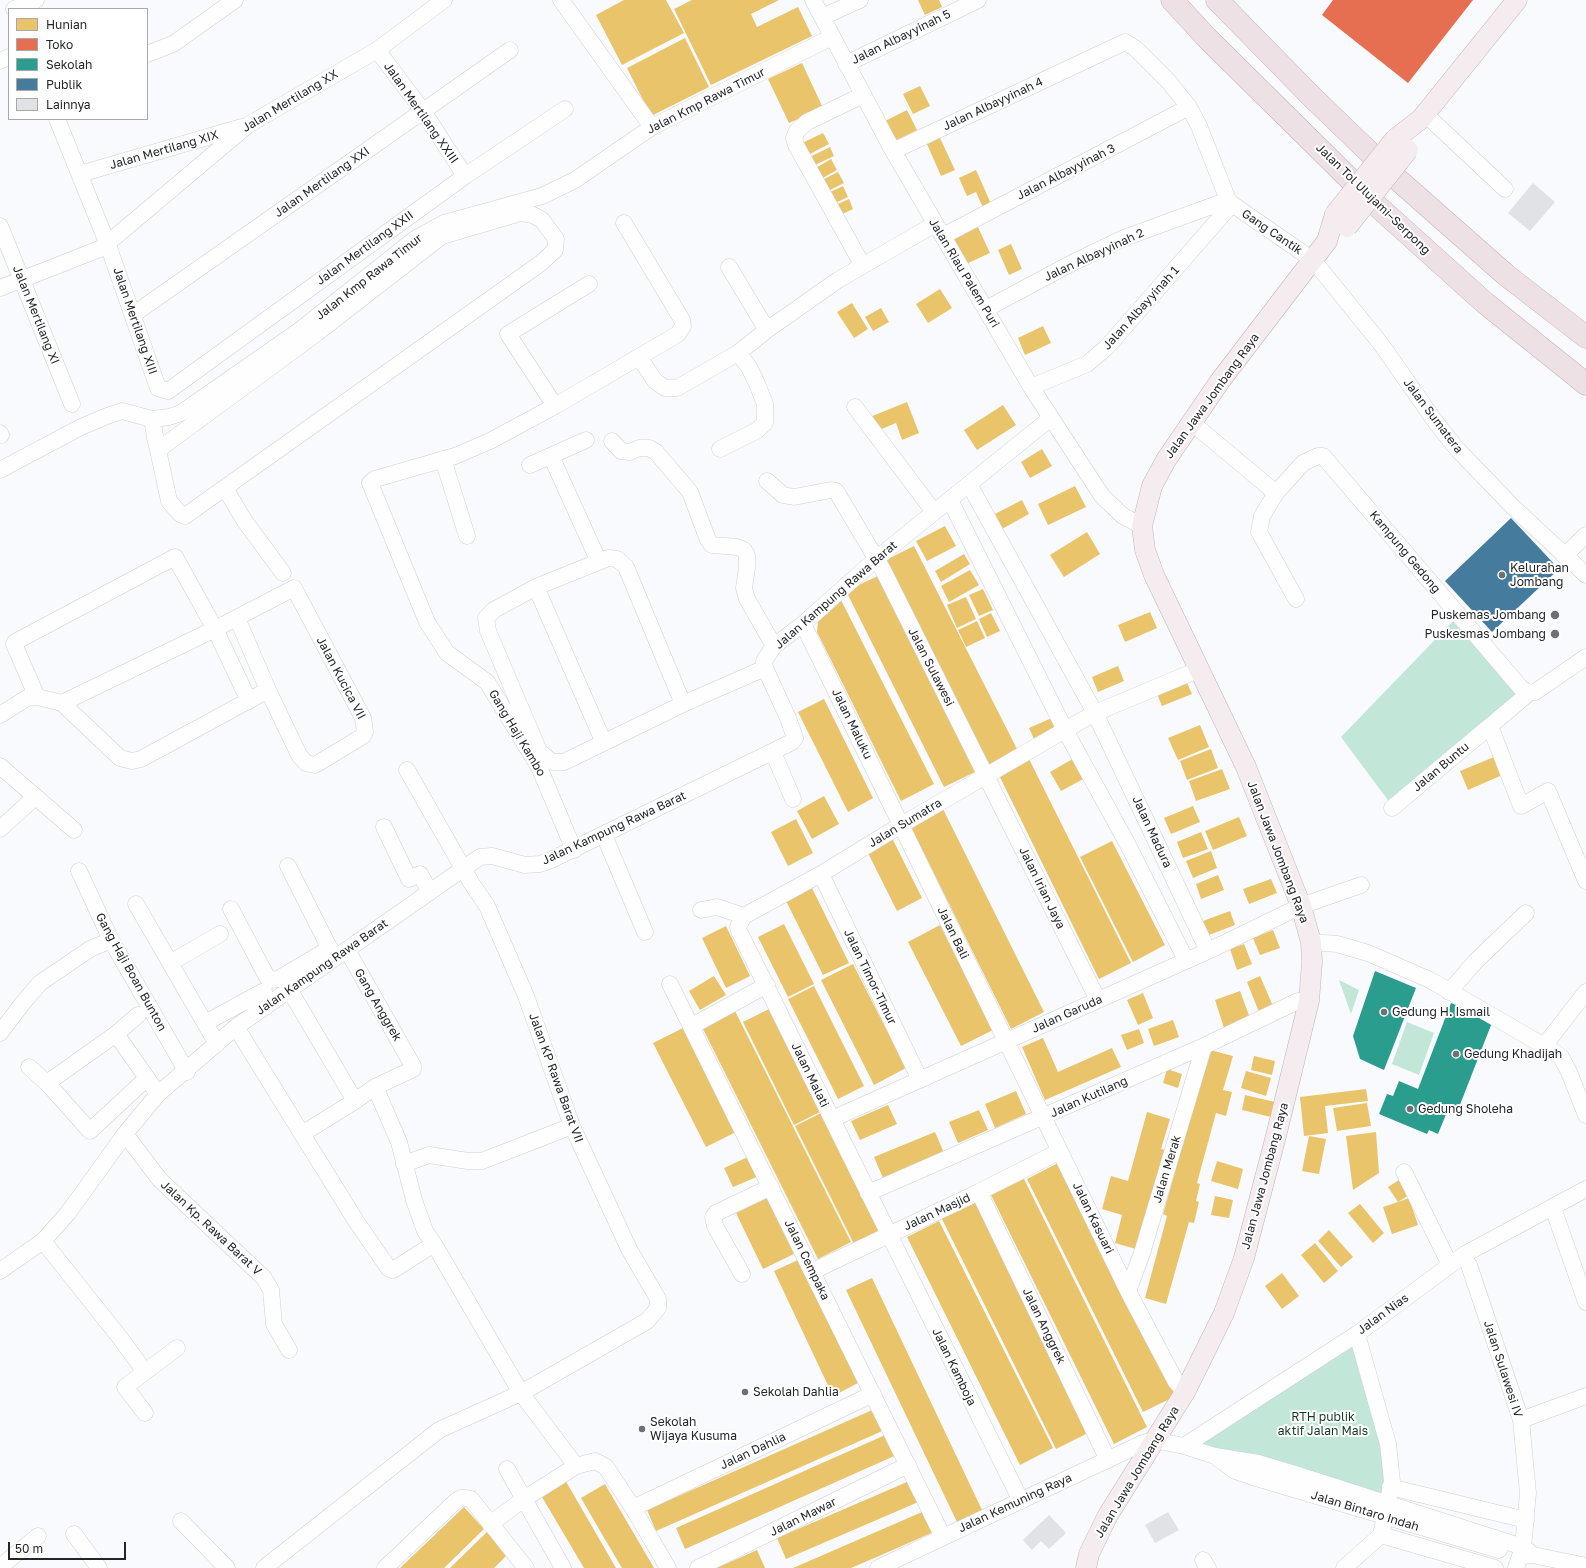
<!DOCTYPE html>
<html>
<head>
<meta charset="utf-8">
<style>
	body { margin:0 }
	#map { position:relative; width:1586px; height:1568px; overflow:hidden; background:#f8fafd; font-family:"Golos Text",sans-serif }
	canvas { display:block }
	.legend { position:absolute; left:8px; top:8px; width:140px; height:112px; box-sizing:border-box; background:#fff; border:1px solid #a7a8a9; margin:0; padding:5px 7px; list-style:none; font-size:12px; color:#232528 }
	.legend li { display:flex; align-items:center; gap:8px; height:20px }
	.legend b { width:20px; border:1px solid #a7a8a9 }
	.scale { position:absolute; left:8px; top:1542px; width:118px; height:18px; box-sizing:border-box; border:2px solid #232528; border-top:0; padding-left:5px; font-size:12px; line-height:14px; white-space:nowrap; color:#232528; -webkit-text-stroke:3px #fff; paint-order:stroke }
</style>
</head>
<body>
<div id="map">
<canvas width="1586" height="1568"></canvas>
<ul class="legend">
<li><b style="height:11px;background:#e9c46a"></b>Hunian</li>
<li><b style="height:11px;background:#e76f51"></b>Toko</li>
<li><b style="height:11px;background:#2a9d8f"></b>Sekolah</li>
<li><b style="height:11px;background:#457b9d"></b>Publik</li>
<li><b style="height:11px;background:#e0e2e5"></b>Lainnya</li>
</ul>
<div class="scale">50 m</div>
</div>
<script>
const context = document.querySelector('canvas').getContext('2d');
context.lineJoin = 'round';
function paint(path, color) { context.fillStyle = color; context.fill(path, 'evenodd'); }
const poly = rows => new Path2D(rows.map(r => 'M' + r).join(''));
function trace(path, color, width, dash) { context.strokeStyle = color; context.lineWidth = width; context.lineCap = dash ? 'butt' : 'round'; context.setLineDash(dash || []); context.stroke(path); }
function write(font, color, halo, rows, align = 'center') {
  context.font = font + ' "Golos Text",sans-serif'; context.lineWidth = 4; context.setLineDash([]); context.textBaseline = 'middle'; context.strokeStyle = halo; context.fillStyle = color; for (const [text, x, y, turn = 0] of rows) {
    context.save(); context.translate(x, y); context.rotate((+turn || 0) * Math.PI / 180); context.textAlign = isNaN(turn) ? turn : align; if (halo) context.strokeText(text, 0, 0); context.fillText(text, 0, 0); context.restore();
  }
}
const green = poly([
	[1454,620,1517,696,1390,803,1341,737],
	[1339,980,1359,990,1351,1014],
	[1407,1022,1434,1033,1419,1075,1392,1064],
	[1357,1334,1388,1444,1387,1503,1184,1446]
]);
const homes = poly([
	[624,0,666,0,684,33,622,65,596,15],
	[692,0,779,0,751,14,757,27,798,7,812,36,711,85,674,9],
	[918,0,939,0,942,7,925,15],
	[685,38,709,87,651,116,627,68],
	[802,63,823,108,789,123,768,79],
	[920,86,930,106,913,114,903,94],
	[907,110,917,130,893,142,883,122],
	[823,133,829,144,806,156,800,144],
	[940,138,955,170,941,176,927,144],
	[830,147,834,156,813,166,808,158],
	[831,159,837,170,819,180,814,169],
	[976,170,992,206,984,210,976,192,967,196,959,178],
	[838,172,844,183,826,192,820,181],
	[843,186,848,197,833,204,828,193],
	[849,199,853,209,838,216,833,206],
	[977,225,990,253,966,264,953,237],
	[1011,244,1022,269,1009,275,998,250],
	[940,289,952,308,928,323,916,304],
	[852,303,868,329,854,338,837,312],
	[881,308,889,322,873,331,865,317],
	[1043,326,1051,343,1025,355,1018,338],
	[907,402,919,433,902,440,896,423,877,431,870,417],
	[1003,405,1016,425,977,450,964,430],
	[1042,449,1052,466,1030,478,1021,462],
	[1075,486,1086,507,1048,525,1038,504],
	[1022,500,1029,514,1002,529,995,514],
	[945,526,956,546,927,561,916,541],
	[1087,532,1100,554,1064,577,1050,555],
	[914,546,1018,751,986,767,882,562],
	[964,554,970,564,941,582,935,571],
	[970,570,979,585,949,602,941,586],
	[880,575,977,771,944,787,846,591],
	[983,589,993,610,979,616,969,595],
	[966,597,976,619,957,628,947,605],
	[841,600,934,784,901,801,817,632,818,622],
	[1150,612,1157,628,1125,642,1118,625],
	[991,613,1000,631,987,637,979,619],
	[977,621,985,638,966,647,958,630],
	[1118,666,1124,681,1098,692,1092,677],
	[1184,676,1192,694,1162,706,1155,689],
	[824,699,873,798,848,812,798,712],
	[1054,717,1059,728,1034,739,1029,728],
	[1200,725,1209,747,1178,760,1168,738],
	[1211,749,1218,768,1187,780,1180,761],
	[1499,755,1507,773,1468,790,1460,771],
	[1028,757,1131,963,1099,979,998,773],
	[1076,757,1087,777,1061,791,1050,772],
	[1222,769,1230,789,1196,801,1189,781],
	[824,796,839,824,812,839,797,811],
	[1193,806,1200,822,1171,834,1164,818],
	[943,809,1044,1012,1011,1029,910,825],
	[1239,817,1247,836,1213,850,1205,831],
	[796,819,813,853,788,866,771,832],
	[1201,832,1208,849,1183,858,1177,842],
	[892,838,922,898,897,911,867,851],
	[1112,841,1165,945,1133,962,1080,857],
	[1211,851,1217,868,1193,878,1186,861],
	[1218,875,1224,890,1201,899,1196,884],
	[1271,879,1277,893,1249,904,1243,889],
	[811,886,849,963,823,975,785,899],
	[1230,911,1235,925,1209,935,1203,921],
	[784,924,814,984,788,997,758,937],
	[940,925,993,1030,961,1046,908,942],
	[726,926,750,976,726,988,702,938],
	[1273,930,1280,948,1260,955,1253,938],
	[1244,944,1252,964,1237,970,1230,949],
	[853,964,906,1068,874,1085,821,980],
	[714,976,726,995,700,1010,689,991],
	[1260,976,1273,1006,1259,1012,1247,982],
	[814,986,864,1086,838,1099,788,999],
	[1240,991,1250,1018,1224,1028,1215,1000],
	[1143,993,1153,1018,1138,1025,1127,1000],
	[769,1009,820,1112,794,1125,743,1022],
	[735,1011,851,1242,818,1259,702,1027],
	[1173,1020,1179,1037,1154,1046,1148,1029],
	[685,1027,738,1131,706,1147,653,1043],
	[1139,1029,1144,1043,1127,1050,1121,1035],
	[1043,1038,1058,1072,1112,1048,1121,1067,1045,1100,1022,1047],
	[1210,1050,1233,1056,1223,1090,1232,1092,1226,1116,1216,1113,1197,1183,1200,1184,1196,1201,1199,1202,1194,1223,1189,1222,1166,1304,1145,1298,1167,1216,1163,1214],
	[1254,1056,1275,1061,1272,1075,1251,1070],
	[1167,1069,1182,1074,1178,1088,1163,1083],
	[1246,1071,1271,1078,1266,1096,1241,1088],
	[1366,1089,1368,1101,1325,1106,1328,1133,1304,1136,1300,1097],
	[1016,1091,1026,1114,995,1128,985,1104],
	[1245,1095,1275,1102,1271,1117,1242,1110],
	[1367,1103,1371,1126,1337,1131,1333,1108],
	[888,1105,897,1124,860,1140,851,1121],
	[979,1110,988,1130,958,1143,949,1122],
	[1147,1112,1170,1119,1161,1149,1165,1150,1136,1249,1115,1243,1122,1215,1102,1209,1111,1176,1128,1181],
	[821,1113,880,1231,854,1244,795,1126],
	[935,1132,944,1153,883,1178,874,1157],
	[1376,1132,1379,1173,1353,1190,1346,1136],
	[1309,1136,1326,1139,1319,1174,1302,1171],
	[750,1156,759,1176,733,1187,724,1168],
	[1217,1161,1243,1169,1238,1189,1211,1181],
	[1060,1162,1176,1396,1143,1412,1027,1179],
	[1024,1179,1147,1427,1114,1444,991,1195],
	[1399,1180,1409,1195,1398,1202,1409,1198,1418,1225,1392,1234,1383,1207,1398,1202,1388,1187],
	[771,1196,798,1252,763,1269,736,1213],
	[1215,1196,1233,1200,1229,1218,1211,1215],
	[974,1199,1090,1432,1056,1449,940,1215],
	[1360,1204,1384,1233,1373,1243,1348,1213],
	[939,1221,1053,1448,1020,1465,907,1237],
	[1329,1230,1353,1257,1341,1267,1318,1241],
	[1315,1243,1338,1271,1324,1283,1301,1255],
	[800,1259,858,1383,833,1396,774,1271],
	[1282,1273,1299,1296,1282,1309,1265,1286],
	[872,1278,982,1510,957,1522,846,1290],
	[879,1407,889,1428,656,1531,647,1510],
	[892,1432,901,1453,685,1549,676,1528],
	[564,1478,616,1568,584,1568,539,1492],
	[914,1479,923,1500,786,1559,777,1538],
	[605,1484,616,1503,654,1568,622,1568,603,1536,581,1498],
	[464,1507,484,1529,444,1568,400,1568],
	[929,1509,938,1530,879,1556,851,1568,793,1568],
	[487,1532,508,1554,494,1568,450,1568],
	[757,1550,765,1568,716,1568,737,1559]
]);
const shops = poly([
	[1333,0,1473,0,1408,83,1322,15]
]);
const schools = poly([
	[1375,971,1416,988,1384,1070,1360,1059,1353,1036],
	[1451,1003,1493,1020,1456,1115,1447,1112,1438,1134,1429,1130,1427,1134,1379,1114,1387,1094,1393,1096,1399,1081,1418,1089]
]);
const public = poly([
	[1511,518,1559,569,1492,632,1445,581]
]);
const building = poly([
	[1533,183,1555,202,1530,231,1508,213],
	[1168,1512,1179,1530,1155,1543,1145,1525],
	[1049,1515,1066,1533,1049,1549,1041,1541,1032,1550,1023,1540]
]);
const minor = poly([
	[561,0,652,127],
	[813,0,893,151,1031,387,1102,496,1123,516,1142,526],
	[14,9,36,0],
	[822,17,860,0],
	[377,50,423,111,465,176],
	[147,54,173,44,235,0],
	[0,61,9,57],
	[846,64,978,0],
	[1425,114,1505,189],
	[57,119,108,245,158,388,168,391,465,176,565,109],
	[893,151,1125,42,1135,48,1169,82,1189,107,1199,126,1228,200,1232,204,1313,260,1381,344,1437,424,1458,450,1513,507,1586,575],
	[80,174,242,127],
	[0,226,72,404],
	[943,236,1189,107],
	[859,259,796,145,794,138,797,131,807,122,863,95],
	[729,267,767,330],
	[0,288,102,248,248,125,377,50,444,0],
	[986,309,1070,264,1124,238,1228,200],
	[134,314,510,50],
	[639,357,655,381,665,388,677,388,738,353,767,330,838,280,935,224],
	[1031,387,1087,364,1107,347,1232,204],
	[555,406,508,334,589,284],
	[855,407,934,512],
	[152,419,155,436,155,438,158,450,169,501,180,514,185,516,541,263,555,250,556,239,542,220,533,215,520,213,442,236,317,333,158,450],
	[1191,422,1276,493,1262,516,1259,532,1296,599],
	[0,433,1,435],
	[612,441,621,451,630,452,639,448,649,448,656,452,690,492,708,540,712,545,737,547,744,550,747,555,747,568,744,588,747,599,774,646],
	[720,449,756,431,765,423,765,404,758,386,749,367,738,353],
	[551,456,599,562],
	[443,459,467,536],
	[530,465,586,440],
	[0,470,81,427,107,416,122,411,152,419,169,417,181,413,300,330,415,239,444,223,542,196,575,180,652,127,832,37],
	[767,481,783,495,794,497,831,490,836,491,883,570,1098,1000],
	[969,484,1095,713,1208,951],
	[225,488,244,520,283,573],
	[1276,493,1303,463,1318,456,1323,456,1521,688,1529,693,1535,692,1586,657],
	[950,500,1065,730,1127,843,1186,960],
	[1564,556,1586,535],
	[536,587,604,743],
	[803,624,1128,1291,1176,1382,1185,1392],
	[1529,693,1490,726,1521,806,1548,791,1586,881],
	[37,697,14,644,15,642,175,557,215,629,249,701],
	[62,703,215,629,294,588,363,718,365,732,363,736,315,765,306,763,299,755,268,690],
	[683,704,626,567,617,559,608,558,536,587,494,610,486,618,488,631,539,751,552,762,564,762,683,704,765,668],
	[0,715,27,698,37,697,62,703,120,758,132,761,141,759,268,690,237,618],
	[773,752,793,799],
	[0,766,74,830],
	[1392,808,1490,726],
	[384,827,409,879,420,874,430,892],
	[0,829,35,797],
	[604,835,645,932],
	[574,850,539,767,487,682,447,653,427,622,370,483,375,479,455,456,490,441,555,406,678,334,683,326,682,320,624,223],
	[288,866,334,957],
	[79,871,111,940,187,1072],
	[821,874,920,1080],
	[136,904,217,1044],
	[231,909,267,977,271,980,278,979,330,948],
	[701,910,717,907,744,916],
	[1311,942,1337,944,1368,953,1430,980,1553,1051,1561,1057,1569,1072,1586,1115],
	[347,950,413,1066,413,1069,375,1087,355,1101],
	[170,963,220,934],
	[670,984,943,1537],
	[1449,992,1475,962,1526,913],
	[205,1023,264,991],
	[692,1026,767,985],
	[236,1027,302,1134,355,1101,289,989],
	[0,1033,22,1004,40,983,90,949,111,940],
	[116,1034,138,1015],
	[1544,1046,1586,992],
	[29,1067,47,1083],
	[147,1078,90,1131,47,1083,116,1034,147,1078,158,1094],
	[375,1087,399,1142,414,1200,425,1231,434,1244],
	[832,1119,1208,951,1301,906,1361,885],
	[125,1134,160,1180,264,1278,271,1290,274,1324,289,1350],
	[302,1134,356,1221,389,1269,393,1270,434,1244,521,1393,576,1466],
	[404,1164,429,1155,468,1161,482,1161,572,1126],
	[1404,1172,1450,1265],
	[979,1192,1108,1460],
	[868,1193,1204,1046,1298,1001,1309,1001],
	[1553,1208,1586,1302],
	[43,1241,121,1339,145,1372],
	[1469,1265,1521,1420,1528,1493,1523,1547,1516,1568],
	[0,1271,43,1241,68,1213,125,1134,158,1094,236,1027,480,857,492,856,525,865,540,864,551,860,792,742,795,738,788,718,765,668,764,661,774,646,803,624,876,559,1051,418],
	[813,1271,979,1192,1060,1151],
	[742,1274,715,1226,713,1217,716,1213,771,1187],
	[1128,1291,1142,1253,1204,1046],
	[145,1413,125,1387,177,1348],
	[1521,1420,1586,1396],
	[1184,1446,1357,1334,1465,1254,1586,1189],
	[1216,1457,1235,1471,1253,1477,1499,1550],
	[507,1469,563,1568],
	[1390,1487,1526,1520],
	[1021,1501,739,931,738,927,744,916,821,874,901,825,1065,730,1095,713,1200,669],
	[633,1508,873,1394],
	[181,1521,227,1568],
	[490,1524,524,1499,576,1466,595,1461,606,1467,633,1508,668,1568],
	[74,1534,99,1568],
	[1381,1535,1495,1568],
	[1523,1556,1533,1555,1586,1566],
	[1203,1560,1208,1568],
	[0,1567,38,1536],
	[264,1568,439,1430,521,1393,647,1321,658,1308,658,1299,629,1249,572,1126,526,996,487,906,472,884,407,770],
	[385,1568,456,1501,461,1498,466,1498,471,1499,526,1568],
	[698,1568,908,1465],
	[878,1568,1143,1443,1154,1440,1184,1446,1215,1456,1258,1463,1298,1475,1523,1547,1533,1555],
	[1344,1568,1381,1535,1392,1481,1388,1444,1357,1334]
]);
const major = poly([
	[1395,139,1421,119,1517,0],
	[1086,1568,1089,1554,1108,1515,1185,1392,1224,1313,1244,1258,1277,1132,1309,1001,1312,962,1311,942,1301,906,1246,767,1154,575,1145,550,1142,526,1152,486,1166,460,1220,381,1327,241,1335,214]
]);
const highway = poly([
	[1172,0,1207,38,1375,204,1485,303,1586,384],
	[1217,0,1312,97,1396,178,1506,275,1586,337]
]);
const majorBridge = poly([
	[1335,214,1395,139],
	[1347,227,1408,150]
]);
const markers = [
	[1502,575,4,"#6e7073"],
	[1555,615,5,"#6e7073"],
	[1555,634,5,"#6e7073"],
	[1384,1012,4,"#6e7073"],
	[1456,1054,4,"#6e7073"],
	[1410,1109,4,"#6e7073"],
	[745,1392,4,"#6e7073"],
	[642,1429,4,"#6e7073"]
];
const streetNames = [
	["Jalan Albayyinah 5",901,37,-26],
	["Jalan Mertilang XX",290,101,-31],
	["Jalan Kmp Rawa Timur",706,101,-27],
	["Jalan Albayyinah 4",993,104,-25],
	["Jalan Mertilang XXIII",421,113,55],
	["Jalan Mertilang XIX",164,150,-16],
	["Jalan Albayyinah 3",1066,172,-27],
	["Jalan Mertilang XXI",322,182,-35],
	["Jalan Tol Ulujami–Serpong",1373,199,44],
	["Gang Cantik",1272,232,34],
	["Jalan Mertilang XXII",365,248,-36],
	["Jalan Albayyinah 2",1094,255,-25],
	["Jalan Riau Palem Puri",964,273,59],
	["Jalan Kmp Rawa Timur",369,277,-38],
	["Jalan Albayyinah 1",1141,308,-48],
	["Jalan Mertilang XI",36,315,68],
	["Jalan Mertilang XIII",135,321,71],
	["Jalan Jawa Jombang Raya",1212,396,-54],
	["Jalan Sumatera",1433,416,53],
	["Kampung Gedong",1405,552,50],
	["Jalan Kampung Rawa Barat",836,595,-41],
	["Jalan Sulawesi",931,667,63],
	["Jalan Kucica VII",341,678,62],
	["Jalan Maluku",852,724,64],
	["Gang Haji Kambo",517,733,59],
	["Jalan Buntu",1441,767,-40],
	["Jalan Sumatra",905,823,-31],
	["Jalan Kampung Rawa Barat",614,828,-25],
	["Jalan Madura",1152,832,65],
	["Jalan Jawa Jombang Raya",1278,852,69],
	["Jalan Irian Jaya",1042,888,64],
	["Jalan Bali",953,933,64],
	["Jalan Kampung Rawa Barat",322,967,-35],
	["Gang Haji Boan Bunton",131,972,61],
	["Jalan Timor-Timur",870,977,64],
	["Gang Anggrek",378,1005,60],
	["Jalan Garuda",1067,1014,-24],
	["Jalan Malati",810,1075,64],
	["Jalan KP Rawa Barat VII",556,1078,70],
	["Jalan Kutilang",1089,1097,-24],
	["Jalan Merak",1167,1169,-73],
	["Jalan Jawa Jombang Raya",1265,1176,-75],
	["Jalan Masjid",937,1212,-25],
	["Jalan Kasuari",1093,1218,64],
	["Jalan Kp. Rawa Barat V",211,1228,43],
	["Jalan Cempaka",807,1260,64],
	["Jalan Nias",1383,1314,-36],
	["Jalan Anggrek",1044,1326,64],
	["Jalan Kamboja",954,1367,64],
	["Jalan Sulawesi IV",1503,1369,72],
	["Jalan Dahlia",753,1451,-25],
	["Jalan Jawa Jombang Raya",1137,1472,-59],
	["Jalan Kemuning Raya",1015,1503,-25],
	["Jalan Bintaro Indah",1365,1511,17],
	["Jalan Mawar",803,1517,-26]
];
const poiNames = [
	["Kelurahan",1510,568],
	["Jombang",1510,582],
	["Puskemas Jombang",1546,615,"right"],
	["Puskesmas Jombang",1546,634,"right"],
	["Gedung H. Ismail",1392,1012],
	["Gedung Khadijah",1464,1054],
	["Gedung Sholeha",1418,1109],
	["Sekolah Dahlia",753,1392],
	["Sekolah",650,1422],
	["Wijaya Kusuma",650,1436]
];
const parkNames = [
	["RTH publik",1323,1417],
	["aktif Jalan Mais",1323,1431]
];
paint(green, '#c2e7d8');
paint(homes, '#e9c46a');
paint(shops, '#e76f51');
paint(schools, '#2a9d8f');
paint(public, '#457b9d');
paint(building, '#e0e2e5');
trace(minor, '#ced0d3', 17);
trace(major, '#c1b4ba', 21);
trace(highway, '#c1b4ba', 23);
trace(minor, '#fefeff', 16);
trace(major, '#f5ecef', 20);
trace(highway, '#eee1e6', 22);
trace(majorBridge, '#c1b4ba', 21, []);
trace(majorBridge, '#f5ecef', 20);
for (const [x, y, r, color] of markers) { const dot = new Path2D(); dot.arc(x, y, r, 0, 2 * Math.PI); context.fillStyle = color; context.fill(dot); trace(dot, '#fff', 1.5); }
write('12px', '#232528', '#fff', streetNames);
write('12px', '#232528', '#fff', poiNames, 'left');
write('12px', '#103929', '#fff', parkNames);
</script>
</body>
</html>
